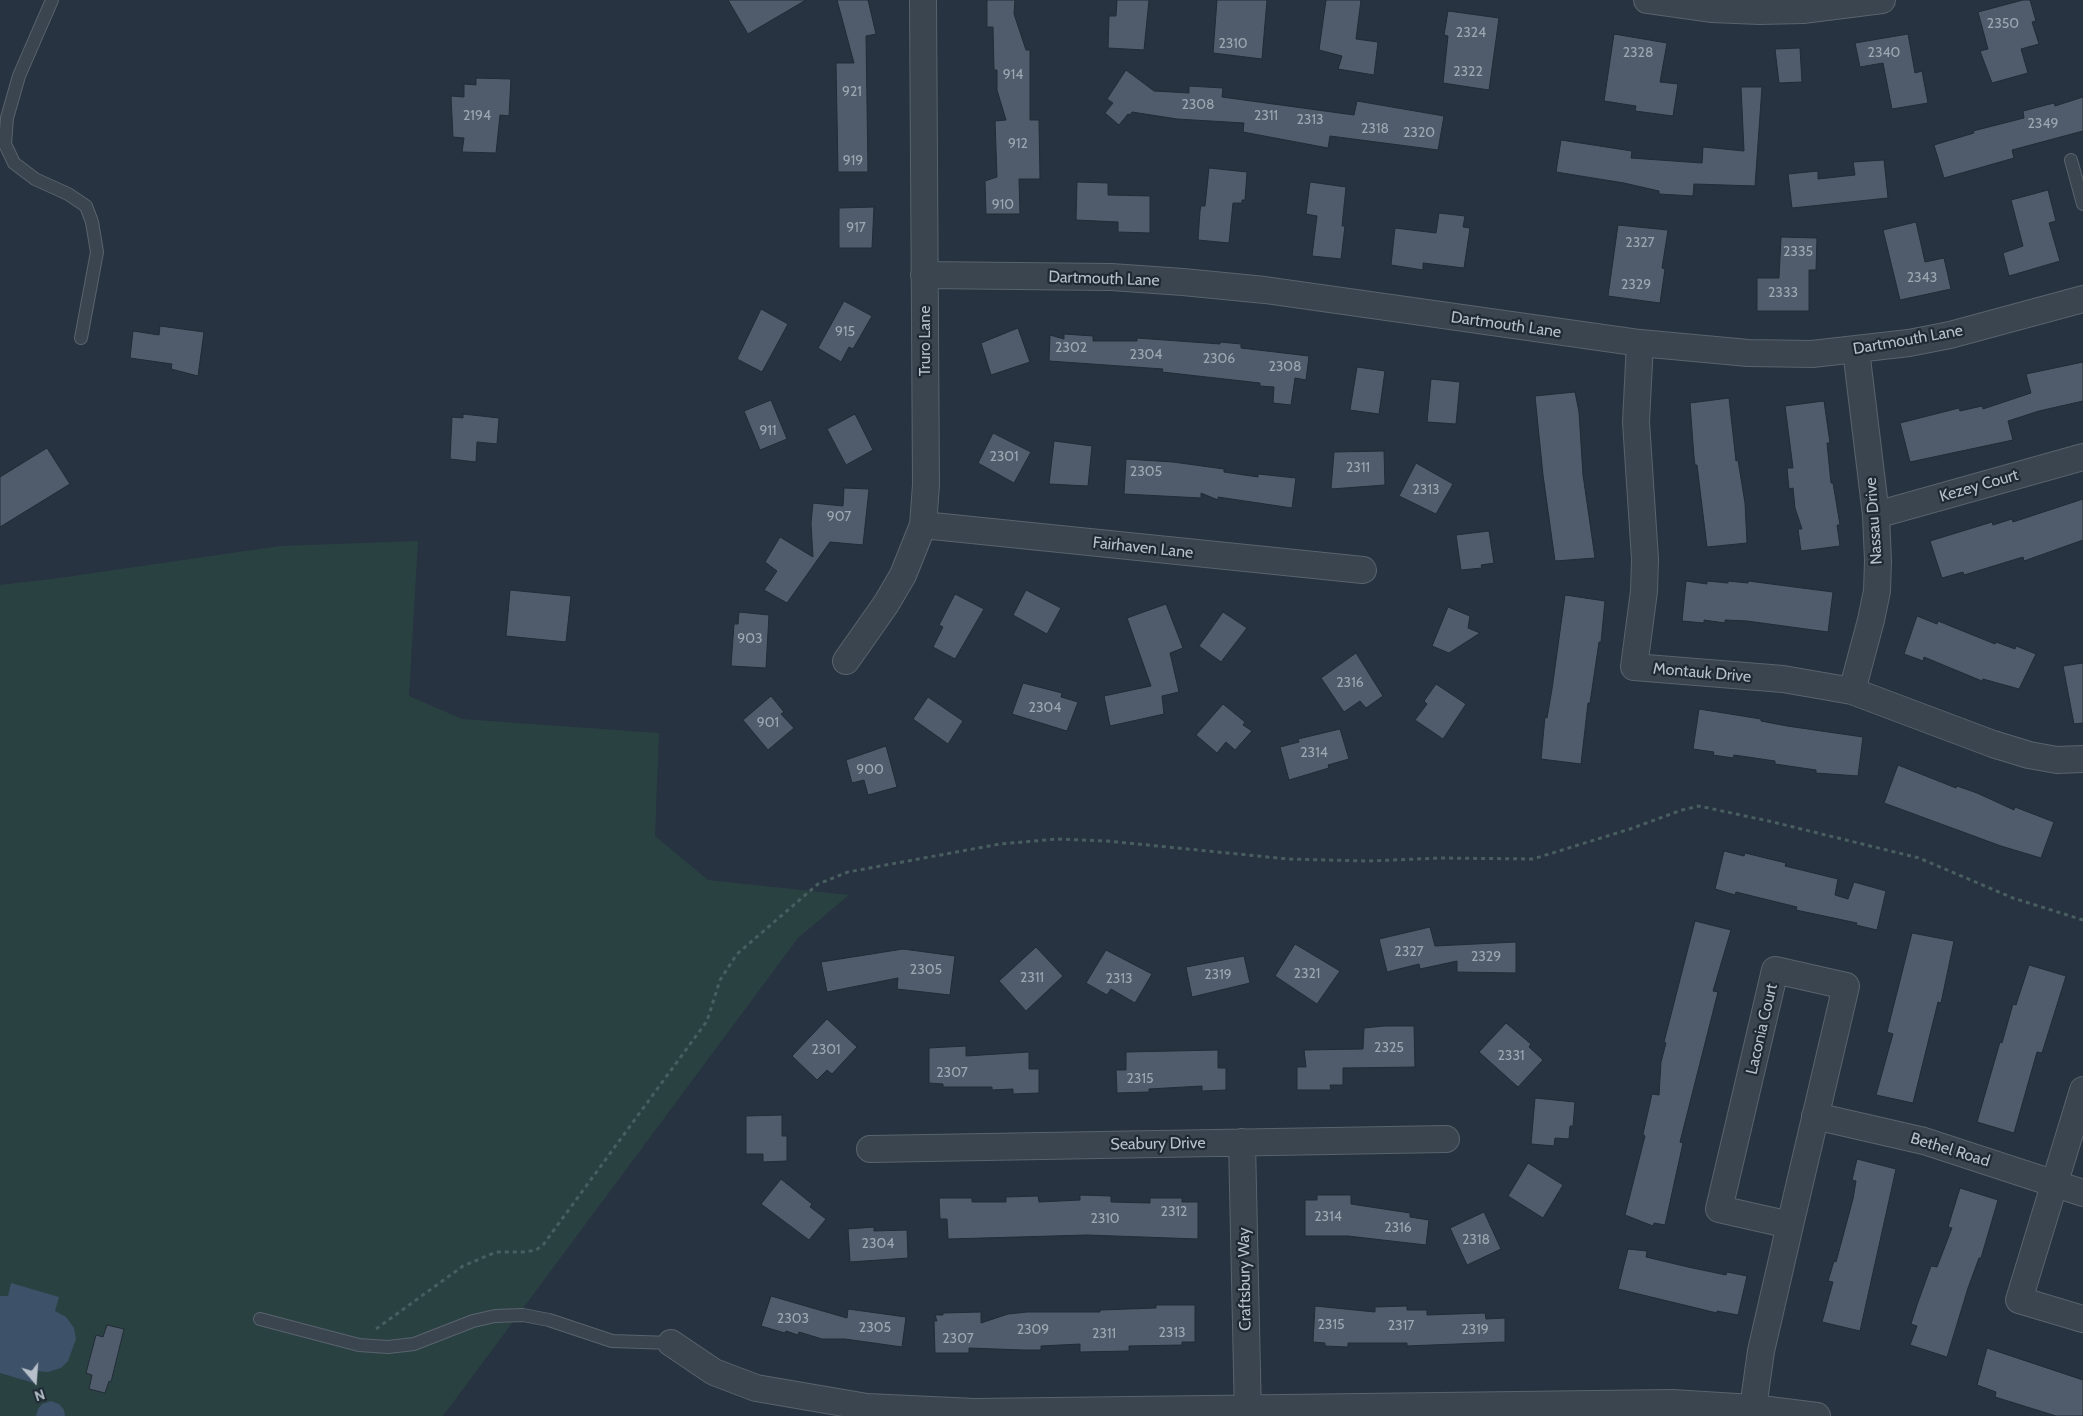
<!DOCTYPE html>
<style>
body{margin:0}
#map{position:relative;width:2083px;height:1416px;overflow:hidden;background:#273340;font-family:Cabin,sans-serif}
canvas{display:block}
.north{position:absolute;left:10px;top:1356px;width:50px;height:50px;-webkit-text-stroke:4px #1f2a35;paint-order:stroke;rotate:162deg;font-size:14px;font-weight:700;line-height:20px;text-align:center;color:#b7c0ca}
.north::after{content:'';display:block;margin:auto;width:18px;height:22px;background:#b7c0ca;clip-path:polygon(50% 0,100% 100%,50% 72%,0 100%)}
</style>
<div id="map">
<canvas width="2083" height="1416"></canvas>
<div class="north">N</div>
</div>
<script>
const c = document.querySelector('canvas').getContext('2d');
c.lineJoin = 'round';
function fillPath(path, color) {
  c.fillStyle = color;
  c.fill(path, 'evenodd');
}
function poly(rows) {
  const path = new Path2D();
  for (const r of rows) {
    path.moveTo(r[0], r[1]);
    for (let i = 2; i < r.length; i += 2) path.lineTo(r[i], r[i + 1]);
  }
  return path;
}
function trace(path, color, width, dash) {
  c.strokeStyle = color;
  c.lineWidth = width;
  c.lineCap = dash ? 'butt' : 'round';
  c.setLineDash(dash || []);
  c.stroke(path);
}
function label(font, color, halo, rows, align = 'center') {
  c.font = font + ' Cabin,sans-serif';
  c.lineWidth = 4.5;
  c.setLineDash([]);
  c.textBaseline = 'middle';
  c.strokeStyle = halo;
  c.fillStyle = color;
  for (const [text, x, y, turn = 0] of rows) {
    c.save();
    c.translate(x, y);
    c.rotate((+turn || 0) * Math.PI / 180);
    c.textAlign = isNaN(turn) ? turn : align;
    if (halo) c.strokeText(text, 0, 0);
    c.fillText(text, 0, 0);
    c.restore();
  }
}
fillPath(poly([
 [418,541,409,696,462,719,659,733,655,836,708,880,849,895,798,938,443,1416,0,1416,0,585,59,578,280,546]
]), '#2a4142');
fillPath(poly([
 [11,1283,59,1297,55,1311,66,1317,74,1328,76,1339,68,1361,61,1368,48,1372,37,1371,34,1383,0,1373,0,1296,8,1296],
 [51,1401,59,1404,64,1410,65,1416,36,1416,38,1409,42,1404]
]), '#3d5168');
const building = poly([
 [728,0,806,0,748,34,728,0],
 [837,0,868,0,876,34,866,36,868,172,838,172,836,63,854,63,837,0],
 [987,0,1015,0,1014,14,1026,50,1030,50,1030,120,1039,120,1040,179,1019,179,1020,214,986,214,985,181,997,177,995,121,1006,120,997,90,997,70,994,70,993,27,987,27,987,0],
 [1117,0,1149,0,1144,50,1108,48,1109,16,1116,16,1117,0],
 [1217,0,1267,0,1262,59,1213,53,1217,0],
 [1326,0,1361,0,1356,39,1378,42,1374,75,1338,69,1342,56,1319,50,1326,0],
 [2023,0,2030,0,2036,21,2032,22,2039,44,2021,49,2028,73,1992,83,1980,51,1988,49,1978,12,2023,0],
 [1448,11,1499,18,1489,90,1443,83,1448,36,1444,35,1448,11],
 [1614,34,1667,43,1660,82,1678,84,1673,116,1635,111,1636,106,1604,101,1614,34],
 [1908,34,1915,73,1922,71,1928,103,1892,109,1883,63,1860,67,1855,43,1908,34],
 [1800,48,1802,82,1779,83,1775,49,1800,48],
 [1126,70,1154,91,1189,93,1189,86,1223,88,1222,97,1354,115,1357,101,1444,116,1438,150,1330,136,1328,148,1243,132,1244,123,1177,119,1132,112,1130,115,1128,114,1119,125,1105,113,1113,103,1107,99,1126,70],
 [476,78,511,79,509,116,500,115,496,153,462,152,464,138,453,137,451,96,464,97,464,84,476,85,476,78],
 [1741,87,1762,87,1755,186,1694,184,1693,196,1659,194,1659,191,1624,183,1556,172,1561,140,1632,151,1631,158,1702,163,1703,147,1744,151,1741,87],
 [2083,97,2083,131,2012,150,2014,158,1944,178,1934,145,1974,133,1973,131,2024,118,2023,111,2054,103,2055,106,2083,97],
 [1884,160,1888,198,1792,208,1788,174,1818,171,1818,179,1855,175,1853,162,1884,160],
 [1209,168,1247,172,1245,200,1242,200,1242,203,1233,203,1229,243,1198,240,1200,211,1201,206,1205,206,1209,168],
 [1077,182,1108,183,1108,195,1150,196,1150,233,1118,232,1118,222,1076,220,1077,182],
 [1310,182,1346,187,1342,226,1345,226,1341,259,1312,256,1317,216,1306,214,1310,182],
 [2048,190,2056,221,2049,223,2060,261,2009,276,2003,253,2023,246,2011,200,2048,190],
 [874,207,872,248,839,248,839,208,874,207],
 [1439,213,1465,216,1463,227,1470,228,1464,268,1423,263,1423,270,1391,265,1395,228,1436,233,1439,213],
 [1916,222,1925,262,1944,258,1951,289,1900,300,1883,230,1916,222],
 [1618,225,1668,230,1662,268,1665,269,1660,303,1608,296,1618,225],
 [1781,237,1817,238,1816,270,1809,270,1809,311,1757,311,1757,278,1779,278,1781,237],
 [844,301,872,316,853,349,849,347,841,362,818,348,844,301],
 [761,309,788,324,762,372,737,359,761,309],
 [160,326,204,332,198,376,171,369,172,364,130,358,133,331,159,335,160,326],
 [1018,328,1030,362,991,375,981,343,1018,328],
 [1064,334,1093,336,1093,341,1137,341,1137,338,1220,344,1220,342,1241,344,1241,348,1309,356,1306,380,1295,378,1291,405,1273,403,1274,387,1260,386,1260,383,1162,372,1163,369,1049,361,1050,335,1064,339,1064,334],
 [2083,362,2083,401,2039,411,2008,421,2013,440,1910,462,1900,423,1959,408,1960,411,1982,406,1983,409,2031,393,2026,374,2083,362],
 [1357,367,1385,371,1379,414,1350,410,1357,367],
 [1431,379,1460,382,1456,424,1427,422,1431,379],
 [1575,392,1579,412,1583,475,1595,558,1555,561,1543,475,1535,396,1575,392],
 [1729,398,1736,461,1738,460,1745,503,1747,543,1707,547,1697,465,1695,465,1694,457,1690,403,1729,398],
 [771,400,787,439,760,450,744,411,771,400],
 [1824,401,1830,443,1827,443,1831,483,1833,483,1840,525,1837,525,1840,546,1801,551,1798,529,1802,529,1795,508,1793,488,1789,489,1787,468,1793,468,1785,406,1824,401],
 [463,414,499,418,497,444,477,442,476,462,450,459,452,417,463,418,463,414],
 [855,414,873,450,846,465,827,429,855,414],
 [993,433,1031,452,1014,483,978,463,993,433],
 [1054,441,1092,446,1088,486,1049,484,1054,441],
 [47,448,70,484,0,527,0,477,47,448],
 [1384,451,1385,485,1331,489,1334,452,1384,451],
 [1126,459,1173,462,1224,469,1224,472,1258,477,1258,474,1296,478,1292,508,1218,497,1218,500,1201,493,1201,498,1124,494,1126,459],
 [1416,463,1453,484,1436,514,1399,496,1416,463],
 [844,488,869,489,863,545,830,542,787,603,764,590,777,571,765,562,780,537,813,557,811,523,813,503,843,506,844,488],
 [2083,499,2083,540,2024,561,2023,557,1964,575,1963,572,1942,578,1930,541,1992,522,1993,525,2012,519,2013,522,2083,499],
 [1489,531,1494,563,1481,565,1482,568,1461,570,1456,535,1489,531],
 [1686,581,1707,584,1707,581,1728,583,1728,581,1748,583,1748,581,1833,592,1828,632,1747,621,1725,620,1725,623,1704,620,1704,623,1682,621,1686,581],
 [510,590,571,596,566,642,506,636,510,590],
 [1026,590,1061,608,1047,634,1013,615,1026,590],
 [955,594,984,609,955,659,933,647,943,627,939,625,955,594],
 [1565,595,1605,601,1601,642,1599,642,1590,703,1588,703,1581,764,1541,759,1545,717,1547,718,1552,689,1565,595],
 [1166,604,1183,648,1170,653,1179,692,1162,696,1164,714,1110,726,1104,696,1151,686,1127,618,1166,604],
 [1448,607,1470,616,1468,628,1480,633,1449,653,1432,646,1448,607],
 [739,612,769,615,766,668,731,666,734,624,738,624,739,612],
 [1223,612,1247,628,1221,662,1199,646,1223,612],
 [1917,616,1937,624,1938,621,1995,644,1996,642,2015,649,2016,646,2036,654,2019,689,1983,679,1982,681,1924,657,1923,661,1904,654,1917,616],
 [1356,653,1383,696,1366,708,1360,701,1344,712,1321,678,1356,653],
 [2083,663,2083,723,2074,724,2063,666,2083,663],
 [1023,683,1062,693,1061,697,1078,702,1067,731,1012,714,1023,683],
 [1436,684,1466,704,1443,739,1415,720,1427,704,1424,701,1436,684],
 [771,696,784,712,781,714,794,728,768,750,743,720,771,696],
 [928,697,963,721,948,744,913,719,928,697],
 [1223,704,1245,722,1243,725,1252,731,1235,750,1226,742,1217,753,1196,735,1223,704],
 [1699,709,1761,719,1761,721,1787,726,1863,737,1858,776,1816,773,1816,770,1775,764,1775,761,1734,755,1733,758,1713,755,1714,752,1693,749,1699,709],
 [1340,729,1349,759,1328,765,1329,768,1289,780,1280,747,1299,742,1298,739,1340,729],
 [886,746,897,787,868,795,864,780,852,783,846,760,886,746],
 [1898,765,1956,788,1957,786,1977,793,2014,810,2015,807,2054,822,2041,858,2001,846,1884,803,1898,765],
 [1724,851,1744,856,1745,853,1786,863,1785,866,1838,879,1835,895,1848,899,1854,882,1886,891,1877,930,1856,925,1857,923,1796,910,1797,907,1736,892,1735,895,1715,889,1724,851],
 [1695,921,1731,930,1713,991,1718,992,1680,1142,1683,1143,1665,1225,1654,1223,1653,1226,1625,1215,1645,1136,1643,1134,1652,1094,1659,1095,1661,1062,1666,1043,1664,1042,1695,921],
 [1430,927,1435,946,1516,942,1516,973,1457,972,1457,961,1420,969,1419,964,1387,972,1379,939,1430,927],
 [1912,933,1954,941,1941,1003,1938,1002,1913,1103,1876,1095,1893,1034,1887,1032,1912,933],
 [1295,944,1340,971,1317,1004,1275,976,1295,944],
 [1036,947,1063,976,1026,1011,999,981,1036,947],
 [903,949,955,956,950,995,897,989,898,978,827,992,821,962,903,949],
 [1106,950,1152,974,1135,1003,1111,989,1107,995,1086,983,1106,950],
 [1244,956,1250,983,1192,997,1186,967,1244,956],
 [2029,965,2066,976,2042,1053,2037,1052,2014,1133,1977,1122,2000,1042,2002,1043,2013,1004,2016,1005,2029,965],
 [827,1019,857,1047,832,1074,827,1070,817,1080,792,1056,827,1019],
 [1506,1023,1531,1044,1529,1047,1543,1060,1518,1087,1479,1052,1506,1023],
 [1384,1026,1414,1026,1415,1067,1343,1068,1343,1085,1330,1085,1331,1090,1297,1090,1297,1067,1306,1067,1304,1050,1363,1049,1364,1028,1384,1026],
 [966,1046,966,1056,1029,1052,1029,1069,1039,1069,1039,1093,1013,1094,1013,1089,992,1090,992,1087,943,1087,943,1084,929,1083,929,1048,966,1046],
 [1218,1050,1218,1068,1226,1068,1226,1090,1202,1091,1202,1086,1149,1089,1149,1092,1117,1093,1116,1070,1126,1070,1126,1052,1218,1050],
 [1535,1098,1575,1102,1573,1126,1570,1126,1569,1139,1555,1138,1554,1146,1531,1144,1535,1098],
 [782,1115,782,1136,787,1136,787,1161,763,1162,763,1154,746,1154,746,1116,782,1115],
 [1857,1159,1896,1169,1860,1331,1822,1322,1833,1282,1828,1281,1834,1261,1836,1262,1853,1199,1856,1181,1852,1180,1857,1159],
 [1528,1163,1563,1185,1543,1218,1508,1196,1528,1163],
 [781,1179,812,1204,810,1207,826,1219,809,1240,761,1204,781,1179],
 [1960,1188,1998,1200,1981,1258,1979,1258,1968,1288,1947,1357,1910,1345,1917,1326,1911,1324,1917,1305,1931,1266,1937,1267,1952,1228,1948,1227,1960,1188],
 [1080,1195,1111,1196,1111,1202,1150,1203,1150,1198,1182,1198,1182,1202,1198,1202,1198,1239,1087,1235,948,1239,947,1219,940,1219,939,1198,972,1198,972,1202,1006,1202,1006,1197,1038,1196,1039,1202,1080,1200,1080,1195],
 [1317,1195,1351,1195,1351,1204,1410,1213,1410,1217,1429,1220,1426,1245,1348,1236,1305,1236,1305,1200,1317,1200,1317,1195],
 [1484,1212,1501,1249,1467,1265,1450,1228,1484,1212],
 [874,1227,874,1231,907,1230,908,1258,850,1262,848,1229,874,1227],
 [1628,1249,1647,1251,1646,1257,1688,1267,1726,1275,1727,1272,1747,1276,1738,1315,1717,1311,1717,1313,1618,1289,1628,1249],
 [771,1296,847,1318,848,1309,906,1317,902,1347,845,1339,822,1339,799,1332,798,1335,786,1331,785,1333,761,1326,771,1296],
 [1156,1305,1195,1305,1195,1342,1182,1342,1182,1345,1129,1346,1129,1351,1080,1352,1080,1344,1041,1346,1041,1350,1023,1350,969,1348,969,1353,935,1353,934,1321,937,1321,935,1315,943,1315,943,1313,981,1312,981,1323,1008,1314,1027,1312,1100,1312,1100,1310,1156,1308,1156,1305],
 [1315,1306,1375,1312,1375,1307,1407,1306,1407,1310,1427,1310,1427,1315,1485,1313,1486,1319,1505,1318,1505,1342,1407,1346,1407,1343,1348,1343,1348,1347,1325,1346,1325,1343,1313,1342,1315,1306],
 [107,1325,124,1329,111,1382,109,1381,105,1393,89,1389,92,1375,86,1373,96,1335,103,1337,107,1325],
 [1987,1348,2083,1380,2083,1416,2056,1416,1995,1397,1996,1392,1977,1385,1987,1348]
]);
fillPath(building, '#505c6b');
trace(building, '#222c37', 1);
const service = poly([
 [52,0,19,76,7,118,5,144,14,163,35,179,68,194,86,206,92,222,97,252,81,338],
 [2071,160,2083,204],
 [260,1319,359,1345,388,1347,414,1344,473,1321,495,1316,523,1315,549,1320,612,1341,671,1343]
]);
const minor = poly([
 [1647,0,1711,9,1760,11,1803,10,1882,0],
 [924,275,1111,277,1183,282,1265,290,1640,343,1748,353,1812,354,1909,343,1950,335,2083,299],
 [1640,343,1636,422,1645,559,1644,591,1634,667,1783,679,1852,691,1993,744,2029,755,2057,760,2083,759],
 [1876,515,2083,457],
 [923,525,1363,570],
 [846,661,886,604,903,575,923,525,926,485,923,0],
 [1852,691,1871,620,1877,591,1878,561,1876,515,1856,350],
 [2083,1090,2019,1300,2083,1319],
 [1815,1116,1924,1141,2083,1193],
 [1242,1142,1248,1416],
 [870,1149,1446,1139],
 [671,1343,714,1372,756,1388,867,1407,975,1412,1672,1403,1753,1408,1817,1416],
 [1753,1408,1761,1351,1790,1225,1719,1209,1775,970,1846,986,1790,1225]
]);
trace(service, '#59636d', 14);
trace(minor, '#59636d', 28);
trace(poly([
 [376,1329,463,1266,496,1252,525,1252,536,1250,543,1245,707,1021,720,980,737,954,818,884,848,872,1000,844,1057,839,1107,841,1288,859,1368,861,1441,858,1533,859,1630,829,1682,810,1699,806,1773,822,1919,858,2013,898,2083,920]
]), '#495e60', 3, [4, 4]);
trace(service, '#3b4550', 12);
trace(minor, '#3b4550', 26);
label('14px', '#9da7b2', null, [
 ["2350",2003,24],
 ["2324",1471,33],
 ["2310",1233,44],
 ["2328",1638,53],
 ["2340",1884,53],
 ["2322",1468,72],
 ["914",1013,75],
 ["921",852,92],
 ["2308",1198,105],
 ["2194",477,116],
 ["2311",1266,116],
 ["2313",1310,120],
 ["2349",2043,124],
 ["2318",1375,129],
 ["2320",1419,133],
 ["912",1018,144],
 ["919",853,161],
 ["910",1003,205],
 ["917",856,228],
 ["2327",1640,243],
 ["2335",1798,252],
 ["2343",1922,278],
 ["2329",1636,285],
 ["2333",1783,293],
 ["915",845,332],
 ["2302",1071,348],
 ["2304",1146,355],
 ["2306",1219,359],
 ["2308",1285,367],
 ["911",768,431],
 ["2301",1004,457],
 ["2311",1358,468],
 ["2305",1146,472],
 ["2313",1426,490],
 ["907",839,517],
 ["903",750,639],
 ["2316",1350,683],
 ["2304",1045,708],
 ["901",768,723],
 ["2314",1314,753],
 ["900",870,770],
 ["2327",1409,952],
 ["2329",1486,957],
 ["2305",926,970],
 ["2321",1307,974],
 ["2319",1218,975],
 ["2311",1032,978],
 ["2313",1119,979],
 ["2325",1389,1048],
 ["2301",826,1050],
 ["2331",1511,1056],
 ["2307",952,1073],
 ["2315",1140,1079],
 ["2312",1174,1212],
 ["2314",1328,1217],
 ["2310",1105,1219],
 ["2316",1398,1228],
 ["2318",1476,1240],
 ["2304",878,1244],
 ["2303",793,1319],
 ["2315",1331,1325],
 ["2317",1401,1326],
 ["2305",875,1328],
 ["2309",1033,1330],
 ["2319",1475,1330],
 ["2313",1172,1333],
 ["2311",1104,1334],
 ["2307",958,1339]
]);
label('16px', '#b7c0ca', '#1f2a35', [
 ["Dartmouth Lane",1104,279,2],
 ["Dartmouth Lane",1506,325,8],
 ["Dartmouth Lane",1908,340,-10],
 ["Truro Lane",925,341,-90],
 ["Kezey Court",1979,486,-16],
 ["Nassau Drive",1874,521,-94],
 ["Fairhaven Lane",1143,548,6],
 ["Montauk Drive",1702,673,5],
 ["Laconia Court",1762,1029,-77],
 ["Seabury Drive",1158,1144,-1],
 ["Bethel Road",1950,1150,17],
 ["Craftsbury Way",1245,1279,-91]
]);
</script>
